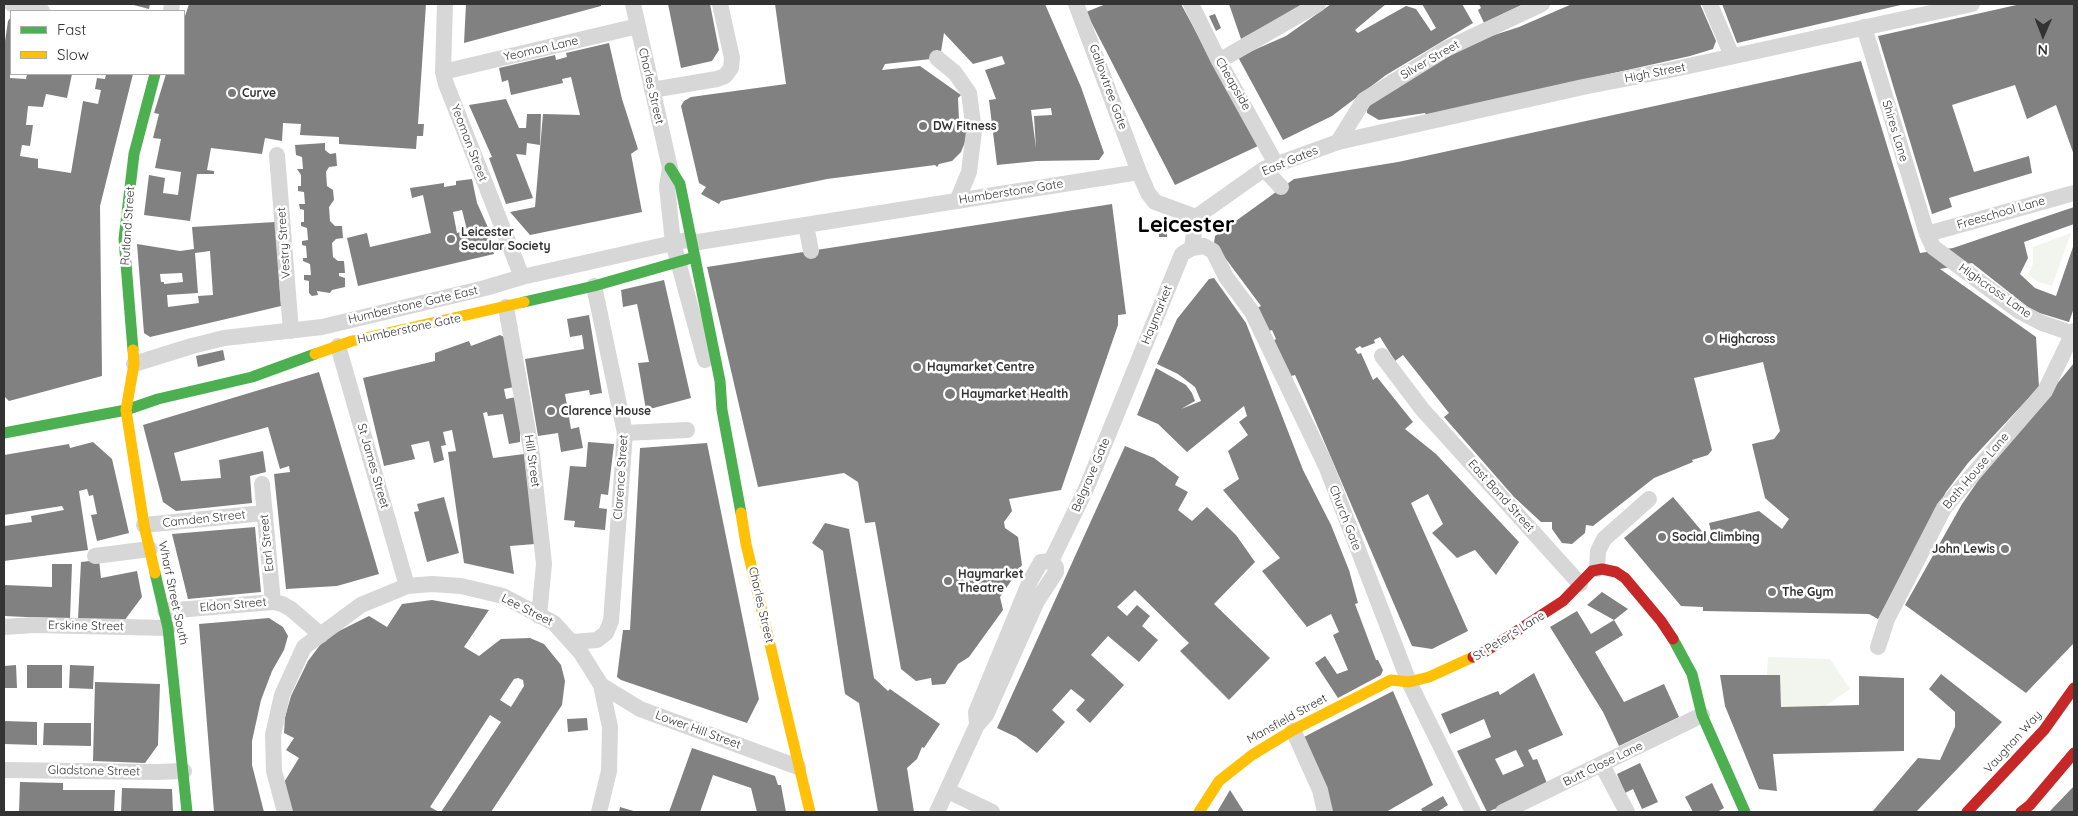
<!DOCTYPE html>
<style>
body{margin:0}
#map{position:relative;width:2078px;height:816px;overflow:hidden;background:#fff;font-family:Quicksand,sans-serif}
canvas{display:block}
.frame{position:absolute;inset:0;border:5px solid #333;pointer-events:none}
.legend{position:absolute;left:10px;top:10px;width:175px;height:65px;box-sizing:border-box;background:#fff;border:1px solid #adadad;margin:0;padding:6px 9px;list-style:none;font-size:15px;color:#333}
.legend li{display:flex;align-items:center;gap:10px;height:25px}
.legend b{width:25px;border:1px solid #adadad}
.north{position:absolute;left:2018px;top:10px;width:50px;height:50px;-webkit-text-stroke:4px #fff;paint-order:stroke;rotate:181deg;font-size:14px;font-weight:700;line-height:20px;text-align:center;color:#333}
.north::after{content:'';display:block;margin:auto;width:18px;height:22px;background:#333;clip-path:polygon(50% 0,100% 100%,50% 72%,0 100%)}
</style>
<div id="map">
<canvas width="2078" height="816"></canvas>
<div class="frame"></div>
<ul class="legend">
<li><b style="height:6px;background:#4caf50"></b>Fast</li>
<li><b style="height:6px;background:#ffc107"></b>Slow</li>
</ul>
<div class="north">N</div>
</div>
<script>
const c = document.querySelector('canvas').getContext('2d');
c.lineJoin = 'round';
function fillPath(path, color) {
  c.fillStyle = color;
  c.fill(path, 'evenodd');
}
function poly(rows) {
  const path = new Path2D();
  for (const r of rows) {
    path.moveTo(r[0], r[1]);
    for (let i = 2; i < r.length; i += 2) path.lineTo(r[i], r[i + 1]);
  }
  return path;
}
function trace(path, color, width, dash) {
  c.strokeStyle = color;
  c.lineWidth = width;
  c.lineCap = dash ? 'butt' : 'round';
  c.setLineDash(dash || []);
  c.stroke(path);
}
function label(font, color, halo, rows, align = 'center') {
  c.font = font + ' Quicksand,sans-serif';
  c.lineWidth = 5;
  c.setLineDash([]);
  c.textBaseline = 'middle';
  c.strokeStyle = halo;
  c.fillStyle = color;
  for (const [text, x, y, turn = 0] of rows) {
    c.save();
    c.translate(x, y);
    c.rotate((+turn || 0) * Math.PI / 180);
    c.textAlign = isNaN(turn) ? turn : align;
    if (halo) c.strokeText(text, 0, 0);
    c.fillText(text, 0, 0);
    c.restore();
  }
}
fillPath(poly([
 [2071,233,2052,286,2038,282,2028,274,2033,264,2033,247],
 [1768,657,1830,659,1850,689,1825,706,1781,707,1780,676,1767,675]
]), '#f1f5ed');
fillPath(poly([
 [130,4,150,4,149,9],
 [189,4,426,4,418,124,424,124,423,136,417,136,416,149,339,144,339,137,300,135,301,124,283,123,282,141,265,138,262,154,211,148,207,170,214,171,214,174,197,174,190,221,144,215,149,175,165,178,163,193,178,195,181,172,155,168,161,139,153,138,159,114,154,113,166,74,184,74,184,19],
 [466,4,601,4,601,6,464,43],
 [668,4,710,4,719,50,712,61,681,68],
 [775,4,1045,4,1081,87,1104,153,1099,160,1037,161,997,165,989,100,996,99,985,70,1005,64,1002,56,973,64,944,33,940,58,885,64,882,70,920,66,961,95,958,98,959,120,962,120,969,132,961,152,952,161,939,164,937,167,935,165,827,179,721,201,719,204,701,194,706,187,699,183,681,106,684,101,691,97,786,84],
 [1051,108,1052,115,1034,116,1036,148,1031,110],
 [1106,4,1181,4,1258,146,1175,185,1086,12],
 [1229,4,1305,4,1241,39],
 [1331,4,1386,4,1355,30,1358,33,1406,6,1416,9,1431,31,1436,28,1422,4,1462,4,1473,23,1386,75,1332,116,1283,140,1238,57,1286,36],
 [1479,4,1524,4,1484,23,1478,10,1481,8],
 [1572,4,1700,4,1716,41,1713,49,1690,56,1426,115,1425,113,1379,120,1367,113,1367,106,1411,75,1485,38,1519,27],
 [1722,4,1905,4,1737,43],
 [2021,4,2074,4,2074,155,2056,105,2027,119,2015,85,1952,105,1974,172,2029,156,2032,173,1949,198,1952,207,1932,214,1878,36],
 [1215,14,1221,28,1216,31,1209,16],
 [11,17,10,78,26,79,27,74,72,74,67,98,46,94,43,107,28,106,26,125,33,125,30,146,22,145,20,156,38,159,38,168,71,173,83,101,98,104,101,90,95,89,97,78,105,79,106,74,133,74,100,206,102,376,9,401,4,396,4,48,8,21],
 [609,43,622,99,638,149,631,154,642,212,530,235,510,212,535,207,543,114,580,115,571,77,562,79,563,83,511,95,508,80,502,82,499,68,555,55,556,60,567,57,566,53],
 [1861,61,1920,253,1953,248,2074,207,2074,224,2024,242,2028,258,2020,274,2035,288,2056,296,2074,244,2074,308,2069,322,2033,311,1972,263,1940,269,2036,337,2039,387,1968,463,1946,492,1878,619,1869,614,1703,611,1703,607,1681,606,1624,538,1673,497,1706,536,1712,535,1709,523,1759,511,1782,529,1789,519,1765,498,1752,444,1774,439,1780,431,1763,362,1694,378,1712,450,1708,455,1692,460,1693,462,1654,478,1593,526,1586,525,1585,533,1572,544,1562,543,1552,529,1552,522,1541,522,1514,497,1444,417,1449,413,1403,355,1395,361,1380,337,1374,340,1375,343,1362,348,1360,346,1355,349,1358,354,1361,353,1373,380,1377,377,1413,422,1405,429,1436,454,1519,542,1496,575,1475,550,1457,558,1432,533,1443,524,1428,494,1411,503,1468,631,1432,649,1412,646,1305,397,1295,375,1291,376,1273,341,1276,339,1272,330,1269,331,1257,308,1261,306,1214,243,1215,236,1294,179,1398,162],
 [506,99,519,128,526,128,527,114,541,114,540,145,527,143,526,155,516,154,533,198,506,204,489,158,492,157,469,105],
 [325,143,325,150,330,154,336,153,337,166,329,167,326,172,327,186,333,190,334,200,329,207,330,221,335,226,342,226,343,238,336,239,332,243,333,257,338,261,344,261,345,273,339,273,339,276,345,278,345,287,332,290,330,293,317,291,318,295,312,296,309,293,309,281,304,280,304,275,311,275,310,264,303,261,303,258,307,258,306,246,302,245,302,241,308,240,307,228,301,226,301,222,304,222,304,210,300,209,299,204,305,204,304,192,298,191,298,186,301,186,301,175,297,169,303,169,302,157,296,155,295,145],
 [472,179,477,203,490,232,494,254,358,286,347,238,367,233,370,247,431,233,423,195,412,198,410,188,444,183,444,187,456,185,456,181],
 [462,210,467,230,457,233,453,212],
 [1112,204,1126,314,1118,315,1118,325,1061,490,1009,499,1012,511,1004,522,1005,528,1018,537,1022,565,1000,597,1003,610,969,657,958,664,945,684,932,685,931,678,916,681,901,669,875,522,865,523,858,482,844,473,758,487,707,267],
 [275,222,281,306,150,337,144,333,137,244,180,251,194,249,192,227],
 [210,251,213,295,198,296,199,303,168,307,167,295,198,293,195,253],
 [182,273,183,282,164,284,164,282,161,282,160,274],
 [1159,229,1167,229,1167,237,1159,237],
 [1214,278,1246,323,1303,470,1331,525,1349,570,1358,603,1355,604,1376,660,1378,660,1383,670,1381,675,1338,698,1315,663,1325,656,1337,674,1348,670,1333,635,1339,632,1331,614,1307,627,1262,571,1280,558,1223,490,1239,479,1228,451,1248,435,1239,422,1247,416,1244,406,1187,452,1158,424,1137,415,1156,368,1186,385,1192,393,1195,401,1181,409,1201,401,1195,387,1178,374,1157,364,1177,319,1209,279],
 [664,280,691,398,646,410,638,363,649,362,637,304,623,307,621,290],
 [589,315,602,393,590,395,589,390,565,394,571,429,579,427,583,448,561,452,558,433,538,436,525,359,584,349,582,335,570,337,567,319],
 [500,335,504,337,514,387,504,389,506,399,516,397,520,421,520,442,509,444,503,414,488,416,487,412,483,413,493,458,524,454,535,544,510,546,514,574,464,563,448,452,456,451,452,430,443,432,446,445,441,446,444,460,434,463,429,441,411,445,415,459,384,466,363,378,435,361,435,353,469,341,471,346],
 [223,350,225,360,198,367,196,356],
 [2074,363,2074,643,2026,693,1905,605,1962,504,1980,478],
 [319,372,379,574,337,586,286,589,274,474,290,472,289,466,280,469,268,427,174,453,181,481,221,478,219,460,263,451,266,472,250,476,252,503,176,511,163,502,143,425],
 [93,442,112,459,129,533,97,541,91,515,97,514,93,495,89,496,87,489,79,491,88,550,4,561,4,526,32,522,31,516,64,510,62,506,4,515,4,455,69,444,70,448],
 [588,442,614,444,608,495,601,494,599,508,607,509,605,530,574,527,575,521,564,520,570,466,586,467],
 [707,443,759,699,747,723,621,680,617,677,623,630,630,630,640,448],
 [1125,446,1154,458,1179,477,1175,485,1188,492,1178,510,1192,521,1207,507,1236,535,1255,562,1214,604,1270,658,1229,700,1180,651,1189,643,1135,590,1117,607,1127,616,1137,605,1150,616,1142,626,1158,640,1139,662,1108,636,1091,655,1124,685,1090,723,1076,710,1085,700,1071,689,1052,710,1065,722,1037,753,1016,737,997,728],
 [444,497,459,553,427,562,414,512,419,511,417,504],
 [825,523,849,529,874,678,888,691,890,689,940,724,924,748,922,747,917,759,907,768,914,812,878,812,859,703,845,694,823,551,812,543],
 [255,527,261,592,188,599,172,534],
 [99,560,101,578,137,571,142,597,124,621,78,619,81,562],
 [52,564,72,564,70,619,4,616,4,585,52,587],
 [1602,592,1628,609,1614,620,1623,635,1595,652,1624,702,1664,684,1679,717,1619,746,1603,712,1550,627,1577,611,1591,634,1614,620,1587,605],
 [432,600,489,610,464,647,479,656,501,639,530,638,544,644,561,665,565,681,562,705,491,812,441,812,501,722,490,715,430,807,439,812,292,812,283,784,299,758,286,750,294,738,284,733,285,717,291,696,308,661,320,645,335,633,369,616,387,627,402,604],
 [518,678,523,680,524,686,511,707,500,700,514,679],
 [269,618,283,627,288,636,284,650,272,671,261,700,252,741,252,765,264,812,214,812,199,624],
 [16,665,17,688,4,688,4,666],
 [27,665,62,665,62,688,27,688],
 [70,665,94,666,93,689,69,688],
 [1534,673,1563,735,1528,750,1533,760,1537,759,1549,788,1487,812,1457,751,1491,737,1484,719,1450,734,1441,714,1498,691,1500,695],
 [1516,750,1524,766,1503,775,1495,759],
 [1941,674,2002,722,1916,812,1872,812,1918,758,1940,760,1955,727,1955,712,1929,689],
 [1720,675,1780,675,1781,707,1859,705,1859,676,1904,678,1904,751,1773,754,1777,791,1759,789,1725,706],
 [95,682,160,684,158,745,145,763,93,761],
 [1393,691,1433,785,1386,812,1328,812,1300,739],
 [587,718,588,730,568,732,567,719],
 [4,721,37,722,37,745,4,744],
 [44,723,91,723,91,746,43,745],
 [692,748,775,776,778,785,781,785,786,812,757,812,751,788,713,775,700,812,669,812],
 [1640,763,1658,802,1642,809,1633,789,1625,793,1617,774],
 [20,782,63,783,63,790,115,790,114,812,19,812],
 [1712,783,1724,808,1717,812,1693,812,1685,797],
 [2074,786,2074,812,2049,812],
 [122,788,172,789,173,812,121,812],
 [1230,790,1244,812,1217,812],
 [1443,796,1448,805,1437,812,1423,812,1421,809],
 [620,807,637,812,619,812]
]), '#818181');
trace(poly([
 [12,4,42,11],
 [445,4,443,72,446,84,522,277],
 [633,4,670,168,667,187,673,243,705,360],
 [1076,4,1139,172],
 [1191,4,1219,61,1276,164],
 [1710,4,1732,56],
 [171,11,172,4],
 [1864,27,1927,234,1933,247,2019,311,2042,323,2074,334],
 [937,58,955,73,969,93,974,131,969,172,957,201],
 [1219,61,1318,4],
 [443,72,638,26],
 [652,90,717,79,725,76,731,68,732,58,720,4],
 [1338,142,1364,100,1446,49,1542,4],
 [277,155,291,331],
 [1264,169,1281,187],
 [806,225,811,251],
 [1927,234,2074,193],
 [692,243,1139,172,1148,193,1155,202,1196,217],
 [1192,248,1196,217,1264,169,1338,142,1583,87,1675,69,1972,4],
 [506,307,532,455,544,564,539,616],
 [338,346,407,586],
 [1382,356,1422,409,1580,584],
 [134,364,192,346,224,338,322,327,485,288,522,277,691,239],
 [625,433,687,430],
 [262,484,273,602],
 [144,525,264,513],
 [95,556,150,549],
 [1051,561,1086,489,1182,254,1192,248,1204,246,1213,251,1226,277,1252,312,1326,466,1409,682,1473,812],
 [1597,569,1598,551,1604,539,1649,499],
 [165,611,273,602,282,604,291,609,321,635],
 [4,627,34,625,168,628],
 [573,642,597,640,606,633,611,621,625,433,594,286],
 [1878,647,1887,619,1944,508,2045,391,2074,331],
 [601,685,640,709,798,767],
 [1293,730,1320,790,1325,812],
 [1602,765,1627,812],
 [4,770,156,772,184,771],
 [948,791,992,812],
 [285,812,274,771,273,735,282,695,304,647,361,605,407,586,432,584,461,586,503,596,554,623,581,653,601,685,610,727,609,771,599,812],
 [937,812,977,725,986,715,1037,601,1056,572,1056,567,1051,561,1041,562,1030,581,976,712,977,725],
 [1503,812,1702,715]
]), '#d7d7d7', 16);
trace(poly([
 [670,168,680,184,720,381,722,410,741,513],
 [524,302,594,286,695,257],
 [133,350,124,239,134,154,155,74],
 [4,433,126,410,158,399,252,377,315,354],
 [155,573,168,628,187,812],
 [1673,639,1692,674,1702,715,1745,812]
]), '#4caf50', 11);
trace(poly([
 [133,350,134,364,126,410,144,525,155,573],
 [315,354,352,341,524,302],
 [741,513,746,544,810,812],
 [1199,812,1219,781,1252,755,1293,730,1391,680,1409,682,1429,677,1473,657]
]), '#ffc107', 11);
trace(poly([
 [1473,657,1486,651,1563,601,1592,571,1602,569,1616,572,1625,578,1661,621,1673,639],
 [1967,812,2044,730,2074,688],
 [2021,812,2030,805,2074,753]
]), '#c62828', 11);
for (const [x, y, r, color] of [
 [232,93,5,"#7a7a7a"],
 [923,126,5,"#7a7a7a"],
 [451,239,5,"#7a7a7a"],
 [1709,339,5,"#7a7a7a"],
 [917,367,5,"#7a7a7a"],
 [950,394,6,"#7a7a7a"],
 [551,411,5,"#7a7a7a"],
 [1662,537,5,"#7a7a7a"],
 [2005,549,5,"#7a7a7a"],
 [948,581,5,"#7a7a7a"],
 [1772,592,5,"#7a7a7a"]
]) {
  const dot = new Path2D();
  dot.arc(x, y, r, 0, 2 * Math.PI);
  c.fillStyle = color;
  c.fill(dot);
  trace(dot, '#fff', 2);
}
label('12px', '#333', '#fff', [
 ["Yeoman Lane",541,49,-13],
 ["Silver Street",1430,60,-30],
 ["High Street",1655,73,-11],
 ["Cheapside",1233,84,60],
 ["Charles Street",651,86,77],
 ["Gallowtree Gate",1108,87,70],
 ["Shires Lane",1895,131,73],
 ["Yeoman Street",469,143,69],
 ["East Gates",1290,161,-22],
 ["Humberstone Gate",1011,192,-9],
 ["Freeschool Lane",2001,213,-16],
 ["Rutland Street",128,226,-86],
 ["Vestry Street",284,243,-94],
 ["Highcross Lane",1995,291,35],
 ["Humberstone Gate East",413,305,-13],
 ["Haymarket",1157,315,-68],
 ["Humberstone Gate",409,329,-12],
 ["Hill Street",532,461,82],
 ["St James Street",373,466,74],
 ["Bath House Lane",1976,471,-50],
 ["Belgrave Gate",1091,475,-67],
 ["Clarence Street",621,477,-86],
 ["East Bond Street",1501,496,48],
 ["Church Gate",1345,518,69],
 ["Camden Street",204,519,-6],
 ["Earl Street",267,543,-96],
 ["Wharf Street South",173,593,78],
 ["Eldon Street",233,605,-5],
 ["Charles Street",761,605,77],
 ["Lee Street",527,610,27],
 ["Erskine Street",86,626,1],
 ["St Peter's Lane",1509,636,-32],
 ["Mansfield Street",1287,719,-29],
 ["Lower Hill Street",698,730,20],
 ["Vaughan Way",2013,742,-48],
 ["Butt Close Lane",1603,764,-26],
 ["Gladstone Street",94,771,1]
]);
label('bold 12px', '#333', '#fff', [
 ["Curve",242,93],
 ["DW Fitness",933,126],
 ["Leicester",461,232],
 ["Secular Society",461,246],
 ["Highcross",1719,339],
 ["Haymarket Centre",927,367],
 ["Haymarket Health",961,394],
 ["Clarence House",561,411],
 ["Social Climbing",1672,537],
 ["John Lewis",1995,549,"right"],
 ["Haymarket",958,574],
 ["Theatre",958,588],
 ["The Gym",1782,592]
], 'left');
label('bold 22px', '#000', '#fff', [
 ["Leicester",1186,225]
]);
</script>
